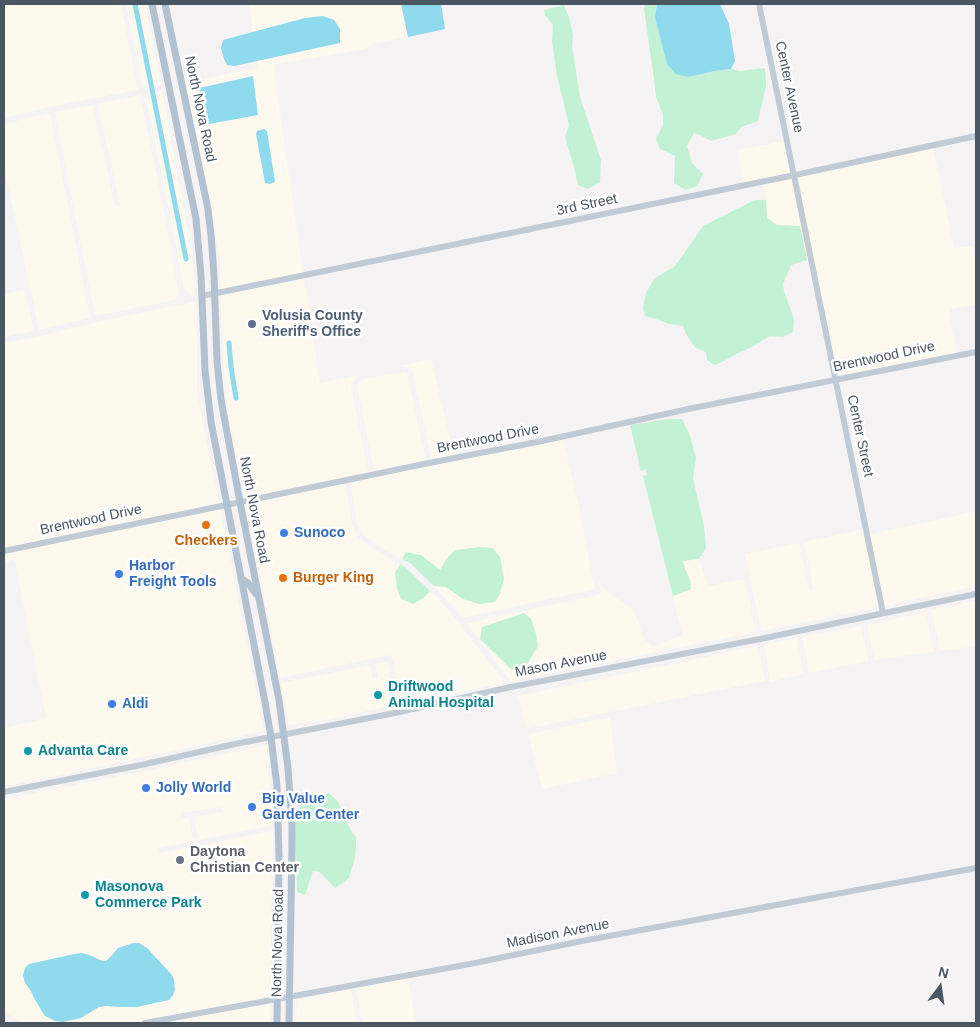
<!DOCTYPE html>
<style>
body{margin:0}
#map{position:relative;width:980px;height:1027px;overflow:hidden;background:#f5f3f3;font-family:Arial,sans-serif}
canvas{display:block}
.frame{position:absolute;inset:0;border:5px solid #4a5661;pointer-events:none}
.north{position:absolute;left:915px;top:962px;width:50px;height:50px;-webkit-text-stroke:4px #fff;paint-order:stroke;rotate:14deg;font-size:14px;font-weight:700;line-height:20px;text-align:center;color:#4a5661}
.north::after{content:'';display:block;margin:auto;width:18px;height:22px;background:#4a5661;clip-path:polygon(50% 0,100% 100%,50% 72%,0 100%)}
</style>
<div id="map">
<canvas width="980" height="1027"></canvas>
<div class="frame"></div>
<div class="north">N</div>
</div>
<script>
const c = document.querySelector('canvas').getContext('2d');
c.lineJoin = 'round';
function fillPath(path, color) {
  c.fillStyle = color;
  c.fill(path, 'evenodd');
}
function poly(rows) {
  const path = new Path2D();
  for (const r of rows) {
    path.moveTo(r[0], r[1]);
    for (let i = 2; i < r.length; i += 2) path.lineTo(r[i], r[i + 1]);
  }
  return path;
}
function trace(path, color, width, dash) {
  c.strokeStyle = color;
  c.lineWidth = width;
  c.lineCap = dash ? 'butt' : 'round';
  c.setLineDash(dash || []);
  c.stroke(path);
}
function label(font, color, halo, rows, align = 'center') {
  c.font = font + ' Arial,sans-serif';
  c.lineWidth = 5;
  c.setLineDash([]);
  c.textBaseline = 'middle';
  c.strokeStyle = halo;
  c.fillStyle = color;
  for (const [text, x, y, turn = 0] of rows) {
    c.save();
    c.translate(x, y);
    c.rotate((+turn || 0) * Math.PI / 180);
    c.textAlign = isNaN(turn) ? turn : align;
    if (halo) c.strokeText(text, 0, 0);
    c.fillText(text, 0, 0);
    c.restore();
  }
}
fillPath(poly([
 [4,4,121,4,138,90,53,106,4,118],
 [126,4,145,4,161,85,143,88],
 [249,4,401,4,408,37,371,44,367,48,358,50,273,65,303,273,220,289,220,262,213,220,186,82,257,68,257,61,340,43,323,16,305,18,253,32],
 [162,90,184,211,192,247,195,295,192,296,186,291,183,287,173,229,145,94],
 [140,95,168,230,178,289,178,294,175,300,95,316,55,112,93,105,115,207,120,205,98,104],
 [50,113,90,318,39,330,4,166,4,124],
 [785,141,792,173,743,183,737,150],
 [933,148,954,248,973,246,976,262,976,304,949,309,956,353,837,377,798,177],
 [793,179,819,311,807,260,800,226,777,225,767,218,766,200,762,185],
 [304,279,320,383,360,375,355,378,351,386,368,472,244,498,227,409,224,371,220,295],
 [25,290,34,331,4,337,4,294],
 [196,301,197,341,197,395,219,504,4,548,4,343,36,337,93,323,177,305,178,306],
 [431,359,454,455,431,459,412,370,411,369,404,366,390,368],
 [404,372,407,373,426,460,374,471,357,386,359,382,363,379],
 [563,439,580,511,595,589,463,618,434,586,446,587,463,599,479,604,495,602,447,558,440,570,406,552,402,559,374,543,362,534,357,523,350,482,427,466,540,445],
 [345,483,352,524,358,537,371,548,400,564,395,573,425,597,430,591,438,598,459,623,505,683,396,705,394,692,396,680,395,667,391,656,390,655,280,678,246,504],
 [220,509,264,731,4,787,4,728,44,719,46,717,15,561,13,560,4,562,4,554],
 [976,511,976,586,885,606,870,534,923,523],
 [864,529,879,607,761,631,745,554,799,543,809,591,813,589,804,542],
 [690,559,699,559,708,586,745,579,756,632,576,668,511,682,467,623,601,594,598,577,601,587,633,610,638,620,643,638,654,647,682,635,673,596,691,589,690,580,685,569,683,561],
 [524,613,531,619,536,634,525,668,512,670,480,639],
 [976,601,976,646,940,651,931,610],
 [926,612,934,652,874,660,867,625],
 [861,626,869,661,809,673,802,637],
 [797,638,804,674,770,682,764,645],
 [758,646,765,681,526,729,518,696],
 [387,662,390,668,391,681,389,693,391,706,315,722,288,725,281,683,370,665,373,679,378,677,375,664],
 [610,717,617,773,542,789,528,734],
 [267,745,273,825,159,848,160,853,273,831,270,997,129,1023,21,1023,4,1011,4,799,149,770],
 [223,807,223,812,194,817,198,838,193,840,189,817,181,819,181,813],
 [147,948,154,957,168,970,175,990,173,995,169,1000,137,1007,120,1007,106,1006,99,1007,81,1018,63,1022,35,1000,31,991,24,979,25,968,45,960,82,953,91,956,101,960,106,961,113,954,115,950],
 [408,978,416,1023,362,1023,356,988],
 [351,989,357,1023,296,1023,297,1000],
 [270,1003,270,1023,160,1023]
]), '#fdf9ef');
fillPath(poly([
 [645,4,657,4,655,17,688,77,715,71,731,69,740,71,765,68,766,86,758,121,741,127,736,134,711,141,700,135,694,133,687,146,692,163,703,174,697,186,686,190,674,183,675,156,660,149,656,139,663,125,663,114,656,97,654,79,644,9],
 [564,5,569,17,573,35,572,46,580,97,601,160,600,182,588,189,578,185,574,167,565,137,569,125,557,76,552,41,553,25,545,15,544,10],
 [755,200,766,200,767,218,777,225,800,226,807,260,791,265,783,284,784,291,794,319,793,332,783,337,770,336,752,347,736,354,724,361,715,365,707,360,706,353,704,351,696,348,694,346,686,334,683,326,669,324,659,320,645,316,643,308,646,293,654,279,675,266,703,226],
 [669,419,682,419,689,433,696,458,693,478,704,526,706,548,699,559,683,561,685,569,690,580,691,589,673,596,643,476,647,475,646,469,641,471,630,425],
 [481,547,493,548,500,557,504,579,500,594,495,602,479,604,463,599,446,587,434,586,410,563,402,559,406,552,421,555,440,570,447,558,455,550],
 [400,564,406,568,430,591,425,597,413,604,401,599,397,589,395,573],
 [524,613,531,619,536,634,538,646,525,668,512,670,480,639,482,627],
 [328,793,337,800,351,831,356,837,356,846,355,858,349,878,335,888,320,872,313,871,305,895,297,892,295,810]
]), '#c3f1d5');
fillPath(poly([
 [401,4,441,4,445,29,408,37],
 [657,4,720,4,729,24,735,61,731,69,715,71,688,77,676,74,667,64,655,17],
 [323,16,334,20,340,29,340,43,234,66,227,65,224,59,221,48,223,40,305,18],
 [253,76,258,115,204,125,199,88],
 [264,129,267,131,275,182,270,184,265,183,256,134,257,131],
 [133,943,139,943,147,948,172,975,174,980,175,990,173,995,169,1000,137,1007,120,1007,106,1006,99,1007,81,1018,63,1022,55,1021,45,1016,35,1000,31,991,25,983,23,975,25,968,29,964,74,954,82,953,92,956,100,960,106,961,113,954,118,948]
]), '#90daee');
trace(poly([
 [135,4,186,259],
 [229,343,231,367,236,398]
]), '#90daee', 5);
trace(poly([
 [759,4,883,613],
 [202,296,795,175,976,136],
 [4,551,429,463,542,441,693,408,976,352],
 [4,792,141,765,235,744,395,713,511,687,760,639,976,594],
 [145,1023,470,964,582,941,976,868]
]), '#c1cbd6', 6);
trace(poly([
 [152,4,196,219,201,275,205,370,211,422,265,702,271,737,277,786,279,857,277,1023],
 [165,4,208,209,211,235,214,275,217,361,221,400,240,502,279,700,288,768,292,825,292,848,289,1023],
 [241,578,248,583,256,594]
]), '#b3c2d1', 7);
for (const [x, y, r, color] of [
 [252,324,5,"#5c6f8a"],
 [206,525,5,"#e8710a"],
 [284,533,5,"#3f7fe0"],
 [119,574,5,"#3f7fe0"],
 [283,578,5,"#e8710a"],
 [378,695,5,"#0f9aa8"],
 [112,704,5,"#3f7fe0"],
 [28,751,5,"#0f9aa8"],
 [146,788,5,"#3f7fe0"],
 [252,807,5,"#3f7fe0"],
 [180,860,5,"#6b7280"],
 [85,895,5,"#0f9aa8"]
]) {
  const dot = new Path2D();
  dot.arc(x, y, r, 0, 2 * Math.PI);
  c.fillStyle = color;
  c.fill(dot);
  trace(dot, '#fff', 2);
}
label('14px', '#4a5661', '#fff', [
 ["Center Avenue",789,87,78],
 ["North Nova Road",200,109,78],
 ["3rd Street",587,205,-12],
 ["Brentwood Drive",884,357,-12],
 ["Center Street",860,436,78],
 ["Brentwood Drive",488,439,-11],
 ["North Nova Road",254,510,79],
 ["Brentwood Drive",91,520,-12],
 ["Mason Avenue",561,664,-11],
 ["Madison Avenue",558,934,-11],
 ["North Nova Road",278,943,-89]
]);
label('bold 14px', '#4e5e75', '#fff', [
 ["Volusia County",262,316],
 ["Sheriff's Office",262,332]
], 'left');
label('bold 14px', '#366cbe', '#fff', [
 ["Sunoco",294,533],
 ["Harbor",129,566],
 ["Freight Tools",129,582],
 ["Aldi",122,704],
 ["Jolly World",156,788],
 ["Big Value",262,799],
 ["Garden Center",262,815]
], 'left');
label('bold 14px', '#c56008', '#fff', [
 ["Checkers",206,541],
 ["Burger King",293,578,"left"]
]);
label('bold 14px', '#0d838f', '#fff', [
 ["Driftwood",388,687],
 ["Animal Hospital",388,703],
 ["Advanta Care",38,751],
 ["Masonova",95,887],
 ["Commerce Park",95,903]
], 'left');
label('bold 14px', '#5b616d', '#fff', [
 ["Daytona",190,852],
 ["Christian Center",190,868]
], 'left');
</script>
